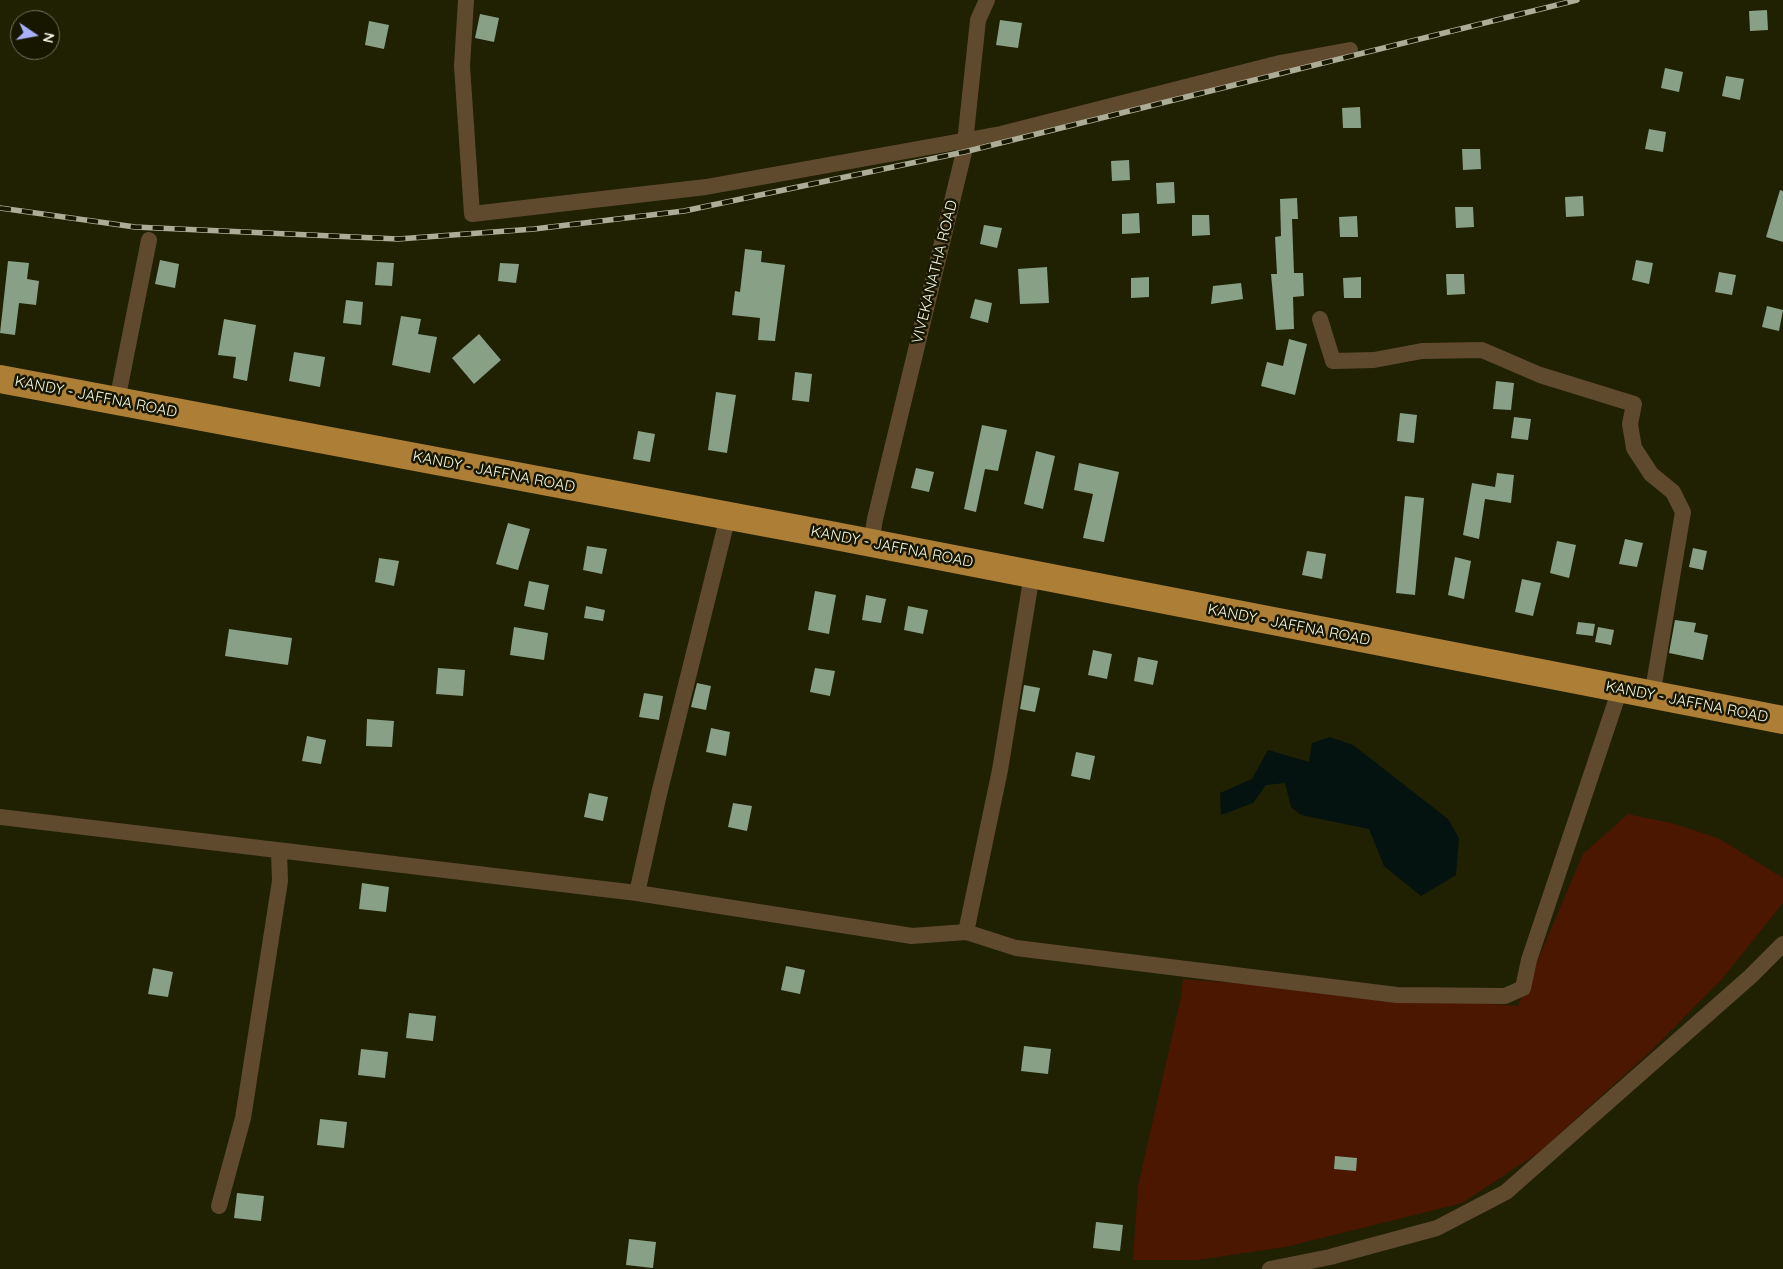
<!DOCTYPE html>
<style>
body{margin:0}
#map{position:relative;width:1783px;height:1269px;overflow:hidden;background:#202003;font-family:Quicksand,sans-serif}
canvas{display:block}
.north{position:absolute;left:10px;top:10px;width:50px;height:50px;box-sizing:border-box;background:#171700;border:1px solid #70715c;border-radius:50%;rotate:102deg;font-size:14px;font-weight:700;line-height:20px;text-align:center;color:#f6f7e5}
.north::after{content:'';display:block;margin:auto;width:18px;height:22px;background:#a8b0fc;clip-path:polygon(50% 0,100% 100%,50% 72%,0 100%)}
</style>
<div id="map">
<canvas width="1783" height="1269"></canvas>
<div class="north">N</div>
</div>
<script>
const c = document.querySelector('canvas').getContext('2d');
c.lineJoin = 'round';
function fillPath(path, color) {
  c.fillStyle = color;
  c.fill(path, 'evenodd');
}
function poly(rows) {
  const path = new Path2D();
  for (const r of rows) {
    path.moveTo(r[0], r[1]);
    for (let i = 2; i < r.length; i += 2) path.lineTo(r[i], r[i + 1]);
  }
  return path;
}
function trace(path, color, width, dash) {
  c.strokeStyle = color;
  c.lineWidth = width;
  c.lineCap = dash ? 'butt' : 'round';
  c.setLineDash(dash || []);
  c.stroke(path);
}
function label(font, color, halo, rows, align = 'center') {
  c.font = font + ' Quicksand,sans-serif';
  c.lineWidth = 5;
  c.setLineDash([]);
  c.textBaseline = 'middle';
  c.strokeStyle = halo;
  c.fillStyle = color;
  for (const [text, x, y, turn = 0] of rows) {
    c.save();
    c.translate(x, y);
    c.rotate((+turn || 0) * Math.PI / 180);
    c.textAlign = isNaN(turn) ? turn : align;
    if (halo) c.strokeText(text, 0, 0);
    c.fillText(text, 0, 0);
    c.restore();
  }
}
fillPath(poly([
 [1628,814,1675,824,1720,839,1783,878,1783,903,1722,979,1651,1051,1538,1153,1462,1203,1285,1247,1197,1260,1133,1260,1138,1186,1181,997,1183,979,1518,1006,1583,854]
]), '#4b1701');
fillPath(poly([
 [1330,737,1353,745,1448,819,1459,838,1456,875,1421,896,1384,866,1369,829,1301,815,1291,807,1285,783,1266,785,1253,803,1221,815,1220,793,1252,779,1268,750,1309,762,1312,743]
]), '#04130f');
fillPath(poly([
 [1767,10,1768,30,1750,31,1749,11],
 [480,14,499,18,494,42,475,38],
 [1000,20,1022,23,1018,48,996,45],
 [369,21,389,25,384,49,365,45],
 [1665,68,1683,72,1679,92,1661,88],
 [1726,76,1744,79,1740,100,1722,96],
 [1360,107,1361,128,1343,128,1342,108],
 [1649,129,1666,132,1663,152,1645,149],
 [1462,149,1480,149,1481,169,1463,170],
 [1129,160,1130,180,1112,181,1111,161],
 [1174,182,1175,203,1157,204,1156,183],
 [1780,190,1783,191,1783,242,1766,237],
 [1583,196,1584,216,1566,217,1565,197],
 [1297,198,1298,219,1292,219,1294,273,1303,273,1304,296,1293,297,1294,329,1276,330,1271,274,1277,274,1275,237,1281,236,1280,199],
 [1455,207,1473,207,1474,227,1456,228],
 [1139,213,1140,233,1122,234,1122,214],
 [1192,215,1209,215,1210,235,1192,236],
 [1357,216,1358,237,1340,237,1339,217],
 [984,225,1002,228,997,248,980,244],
 [745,249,762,251,761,262,785,265,775,341,758,340,760,318,732,315,735,291,740,292],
 [160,260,179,264,175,288,155,284],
 [1636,260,1653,263,1649,284,1632,280],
 [8,261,29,263,27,279,39,281,36,305,19,303,15,335,0,333],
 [377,262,394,263,392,286,375,285],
 [500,263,519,264,516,283,498,281],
 [1047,267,1049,303,1020,304,1018,269],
 [1719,272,1736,275,1732,295,1715,292],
 [1446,274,1464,274,1465,294,1447,295],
 [1149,277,1149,297,1131,298,1131,278],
 [1361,277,1361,298,1344,298,1343,278],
 [1241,283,1243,299,1211,304,1213,286],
 [975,299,992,303,988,323,970,318],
 [346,300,363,302,361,325,343,323],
 [1767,306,1783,310,1779,331,1762,327],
 [401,316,421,319,418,334,437,337,430,373,392,365],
 [224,319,256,325,247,381,233,378,236,357,218,355],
 [479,334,501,360,474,384,452,358],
 [1289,339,1307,344,1295,395,1261,386,1267,362,1283,366],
 [294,352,325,357,320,387,289,381],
 [795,372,812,374,809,402,792,400],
 [1496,381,1514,383,1511,410,1493,409],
 [716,392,736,395,727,453,708,450],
 [1400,413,1417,415,1414,443,1397,441],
 [1514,417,1531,419,1528,440,1511,438],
 [982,425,1007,430,998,471,985,469,976,512,964,509],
 [638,431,655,434,650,462,633,459],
 [1036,451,1055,456,1043,509,1024,504],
 [1079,463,1119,472,1104,542,1083,538,1093,494,1074,490],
 [916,468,934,472,929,492,911,488],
 [1497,473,1514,475,1511,503,1485,499,1479,539,1463,535,1472,483,1495,487],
 [1405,496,1424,498,1415,595,1396,593],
 [508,523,530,529,518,570,496,564],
 [1625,539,1643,543,1637,567,1619,564],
 [1557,541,1576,545,1569,578,1550,573],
 [587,546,607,549,602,574,583,570],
 [1693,548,1707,551,1703,570,1689,567],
 [1307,551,1326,554,1322,579,1302,575],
 [1455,557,1471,561,1464,599,1448,595],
 [379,558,399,561,394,586,375,582],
 [1522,579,1541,583,1533,616,1515,612],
 [529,581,549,585,544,610,524,606],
 [815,591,836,595,829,634,808,630],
 [866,595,886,599,881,623,862,620],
 [586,606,605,610,603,621,584,618],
 [908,606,928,610,923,634,904,630],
 [1675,620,1696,623,1694,632,1708,635,1703,660,1669,653],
 [1578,622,1595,624,1593,636,1576,634],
 [514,627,548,633,544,660,510,655],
 [1598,627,1614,630,1611,645,1595,642],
 [229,629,292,638,288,665,225,656],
 [1093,650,1112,654,1107,679,1088,675],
 [1138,657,1158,661,1153,685,1134,681],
 [438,668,465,670,463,696,436,694],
 [815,668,835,671,830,696,810,692],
 [697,683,711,686,706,710,691,707],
 [1024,685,1040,688,1035,712,1020,709],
 [644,693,663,696,659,720,639,717],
 [367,719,394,721,392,747,366,746],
 [711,728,730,732,726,756,706,752],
 [307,736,326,740,321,764,302,761],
 [1076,752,1095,756,1090,780,1071,776],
 [589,793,608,797,603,821,584,817],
 [733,803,752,806,747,831,728,827],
 [362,883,389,887,386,912,359,909],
 [786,966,805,970,800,994,781,990],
 [153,968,173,972,168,997,148,994],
 [409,1013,436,1016,433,1041,406,1038],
 [1024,1046,1051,1049,1048,1074,1021,1071],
 [361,1049,388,1052,385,1078,358,1075],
 [320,1119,347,1122,344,1148,317,1145],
 [1335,1156,1357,1158,1356,1171,1334,1169],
 [237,1193,264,1196,261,1221,234,1218],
 [1096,1222,1123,1225,1120,1251,1093,1248],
 [629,1239,656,1242,653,1268,626,1265]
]), '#88a086');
trace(poly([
 [466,0,462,66,472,214,706,187,1001,134,1280,63,1350,50],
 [1320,319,1333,361,1374,360,1422,351,1482,350,1540,375,1634,404,1630,424,1634,448,1651,474,1673,492,1683,512,1652,696],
 [117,401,149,240],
 [871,543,875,519,964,152,978,20,987,0],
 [0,817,637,893,912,936,966,932,1016,948,1397,995,1505,996,1523,988,1529,960,1620,689],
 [637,893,659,794,728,516],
 [966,932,1000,770,1032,574],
 [219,1206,243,1118,280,881,279,852],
 [1270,1269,1330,1257,1437,1228,1506,1192,1751,976,1783,944]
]), '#5f4a2e', 16);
trace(poly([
 [0,379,820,533,1783,720]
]), '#ac7e36', 28);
const rail = poly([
 [0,208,135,227,398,239,534,229,684,211,964,152,1577,0]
]);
trace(rail, '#acad97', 5.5);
trace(rail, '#171700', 4, [11]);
label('15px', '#f6f7e5', '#171700', [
 ["VIVEKANATHA ROAD",935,272,-76],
 ["KANDY - JAFFNA ROAD",96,397,11],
 ["KANDY - JAFFNA ROAD",494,472,11],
 ["KANDY - JAFFNA ROAD",892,547,11],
 ["KANDY - JAFFNA ROAD",1289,625,11],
 ["KANDY - JAFFNA ROAD",1687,702,11]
]);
</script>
